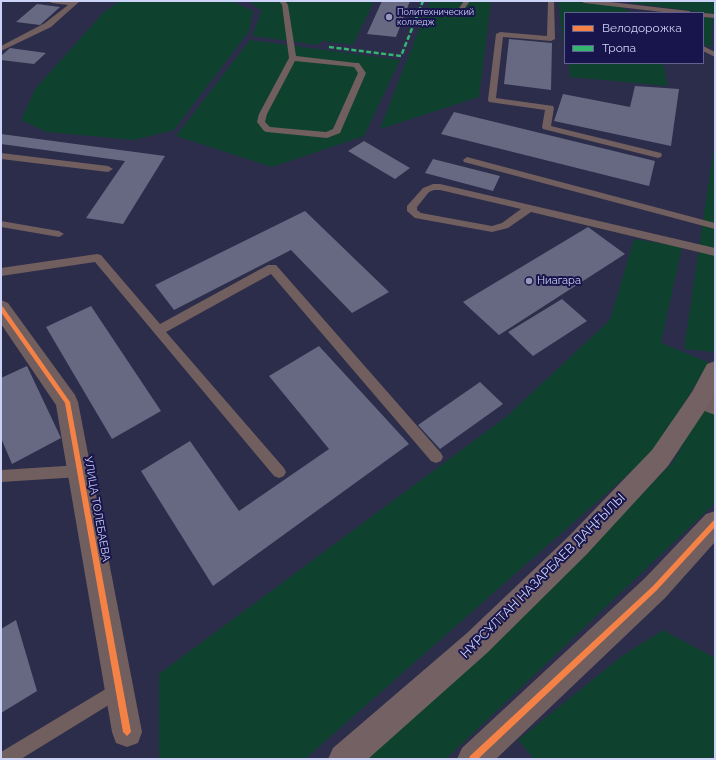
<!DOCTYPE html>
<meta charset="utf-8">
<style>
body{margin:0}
#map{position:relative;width:716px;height:760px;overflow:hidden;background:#2c2d4a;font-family:Raleway,sans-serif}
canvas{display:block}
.frame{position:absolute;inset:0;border:2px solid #cdd3f6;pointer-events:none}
.legend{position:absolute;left:564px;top:12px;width:140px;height:52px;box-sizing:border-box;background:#17154b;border:1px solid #60618f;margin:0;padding:5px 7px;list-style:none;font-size:12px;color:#cdd3f6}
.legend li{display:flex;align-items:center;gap:8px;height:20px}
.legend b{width:20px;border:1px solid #60618f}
</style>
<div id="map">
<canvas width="716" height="760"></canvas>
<div class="frame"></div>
<ul class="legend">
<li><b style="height:5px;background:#f48246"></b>Велодорожка</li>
<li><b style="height:5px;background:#33b770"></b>Тропа</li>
</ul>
</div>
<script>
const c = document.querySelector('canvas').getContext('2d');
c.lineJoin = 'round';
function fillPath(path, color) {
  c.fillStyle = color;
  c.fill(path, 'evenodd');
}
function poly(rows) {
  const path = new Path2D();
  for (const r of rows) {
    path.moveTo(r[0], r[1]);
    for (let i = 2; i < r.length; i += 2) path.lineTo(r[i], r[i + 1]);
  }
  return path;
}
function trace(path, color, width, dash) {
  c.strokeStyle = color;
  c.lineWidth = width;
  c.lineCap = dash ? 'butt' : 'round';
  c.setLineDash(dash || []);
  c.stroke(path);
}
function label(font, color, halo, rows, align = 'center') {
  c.font = font + ' Raleway,sans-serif';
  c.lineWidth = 4;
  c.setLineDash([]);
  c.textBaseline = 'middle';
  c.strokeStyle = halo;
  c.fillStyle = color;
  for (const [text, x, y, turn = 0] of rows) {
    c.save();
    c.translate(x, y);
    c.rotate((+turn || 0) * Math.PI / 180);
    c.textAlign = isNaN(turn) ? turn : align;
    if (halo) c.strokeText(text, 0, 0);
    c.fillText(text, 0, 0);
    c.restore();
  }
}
fillPath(poly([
 [120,1,232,1,253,11,249,31,174,130,134,140,46,132,21,120,35,89,104,12],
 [248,1,374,1,353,45,322,41,317,45,252,36,262,11],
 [430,1,491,1,479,97,380,129],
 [558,1,616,4,633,13,565,13,565,46,564,46],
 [630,1,715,1,715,14,631,3],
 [703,17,713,18,711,48,703,44],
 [250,40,400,60,364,136,272,167,176,136],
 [569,63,663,63,668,86,570,77],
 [715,140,715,347,714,352,684,349],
 [634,239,682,247,661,343,710,363,650,455,305,759,159,759,159,674,506,417,610,320],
 [703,407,715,412,715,503,446,759,359,759,574,564,673,462],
 [663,630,715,658,715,753,710,759,534,759,518,740,622,656]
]), '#0e422e');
fillPath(poly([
 [382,1,410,1,396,37,367,34],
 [37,4,60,7,40,25,16,22],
 [509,39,552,43,551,90,504,84],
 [10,48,46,53,34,64,1,60,1,56],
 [635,86,679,89,671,146,554,121,563,94,630,107],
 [454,112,655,161,649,186,441,134],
 [1,134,165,156,123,224,86,218,125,161,1,144],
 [364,141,410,168,395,179,348,151],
 [433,159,500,176,493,191,425,173],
 [305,211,389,292,352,313,291,250,174,310,155,285],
 [588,227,625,254,499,335,463,302],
 [562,299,587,321,533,356,508,332],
 [91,306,161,411,112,439,46,327],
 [319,346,409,444,213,586,141,471,190,441,239,511,329,449,269,376],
 [27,366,61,438,12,464,1,438,1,378],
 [480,382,503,404,440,449,418,425],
 [16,620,37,691,1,713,1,629]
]), '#676982');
fillPath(poly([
 [49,1,80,1,51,27,1,51,1,46,45,23,68,5,52,3,49,1],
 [279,1,285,1,288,5,296,56,356,63,359,63,366,73,340,133,327,138,267,132,264,131,257,122,259,114,289,58,282,5,279,1],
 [295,61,354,67,358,73,333,129,326,132,270,127,265,122,267,114,295,61],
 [464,1,470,1,460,15,456,15,455,14,464,1],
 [548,1,554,1,555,39,551,41,503,37,496,98,553,106,554,108,551,126,661,153,662,155,661,157,658,158,543,129,542,127,545,110,489,102,488,100,496,34,500,32,547,36,548,1],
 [581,1,602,1,689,11,692,13,671,13,584,3,581,1],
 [703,13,715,14,715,18,703,17,703,13],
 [703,46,715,52,715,57,703,51,703,46],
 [1,153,108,166,113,169,108,172,1,159,1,153],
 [467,157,715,223,715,229,464,162,463,160,467,157],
 [433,184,440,184,715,248,715,256,531,212,508,228,492,232,415,218,407,211,407,206,423,188,433,184],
 [434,190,440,190,521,209,502,223,492,226,421,213,417,210,417,207,429,192,434,190],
 [1,221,59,231,64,234,59,237,1,227,1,221],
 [97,254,101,255,160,324,268,265,276,265,441,453,443,457,441,461,436,463,431,461,271,274,166,332,284,468,286,472,284,476,279,478,274,476,95,262,1,276,1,268,97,254],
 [80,465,85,467,87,471,85,475,80,477,1,482,1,470,80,465],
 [119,681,125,683,127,689,125,695,21,759,1,759,1,752,119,681]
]), '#715e5e');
fillPath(poly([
 [1,300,8,303,75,395,78,402,142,732,138,743,127,747,116,743,112,732,56,405,1,324,1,300],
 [700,389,715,395,715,415,692,406,689,399,692,392,700,389],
 [715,511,715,542,665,598,496,759,457,759,462,748,645,578,706,514,715,511]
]), '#715e5e');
fillPath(poly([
 [715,361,715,392,708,406,668,466,586,555,487,653,368,759,328,759,333,748,467,633,568,537,652,450,692,392,707,364,715,361]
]), '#746164');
trace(poly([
 [329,47,401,56,423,1]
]), '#33b770', 2.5, [5, 2.5]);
fillPath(poly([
 [1,306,3,307,70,402,131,732,127,736,123,732,65,403,1,312,1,306],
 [715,520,715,527,657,590,478,759,469,759,470,756,653,586,713,521,715,520]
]), '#f48246');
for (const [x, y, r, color] of [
 [389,17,4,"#9599ba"],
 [529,281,4,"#9599ba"]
]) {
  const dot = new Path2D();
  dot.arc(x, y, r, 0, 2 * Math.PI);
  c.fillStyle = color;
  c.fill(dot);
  trace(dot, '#17154b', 1.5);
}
label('9px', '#cdd3f6', '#17154b', [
 ["Политехнический",397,12],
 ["колледж",397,22]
], 'left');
label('11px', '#cdd3f6', '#17154b', [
 ["Ниагара",537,281]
], 'left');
label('11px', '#cdd3f6', '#17154b', [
 ["УЛИЦА ТОЛЕБАЕВА",97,509,80]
]);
label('13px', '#cdd3f6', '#17154b', [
 ["НҰРСҰЛТАН НАЗАРБАЕВ ДАҢҒЫЛЫ",543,576,-45]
]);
</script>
